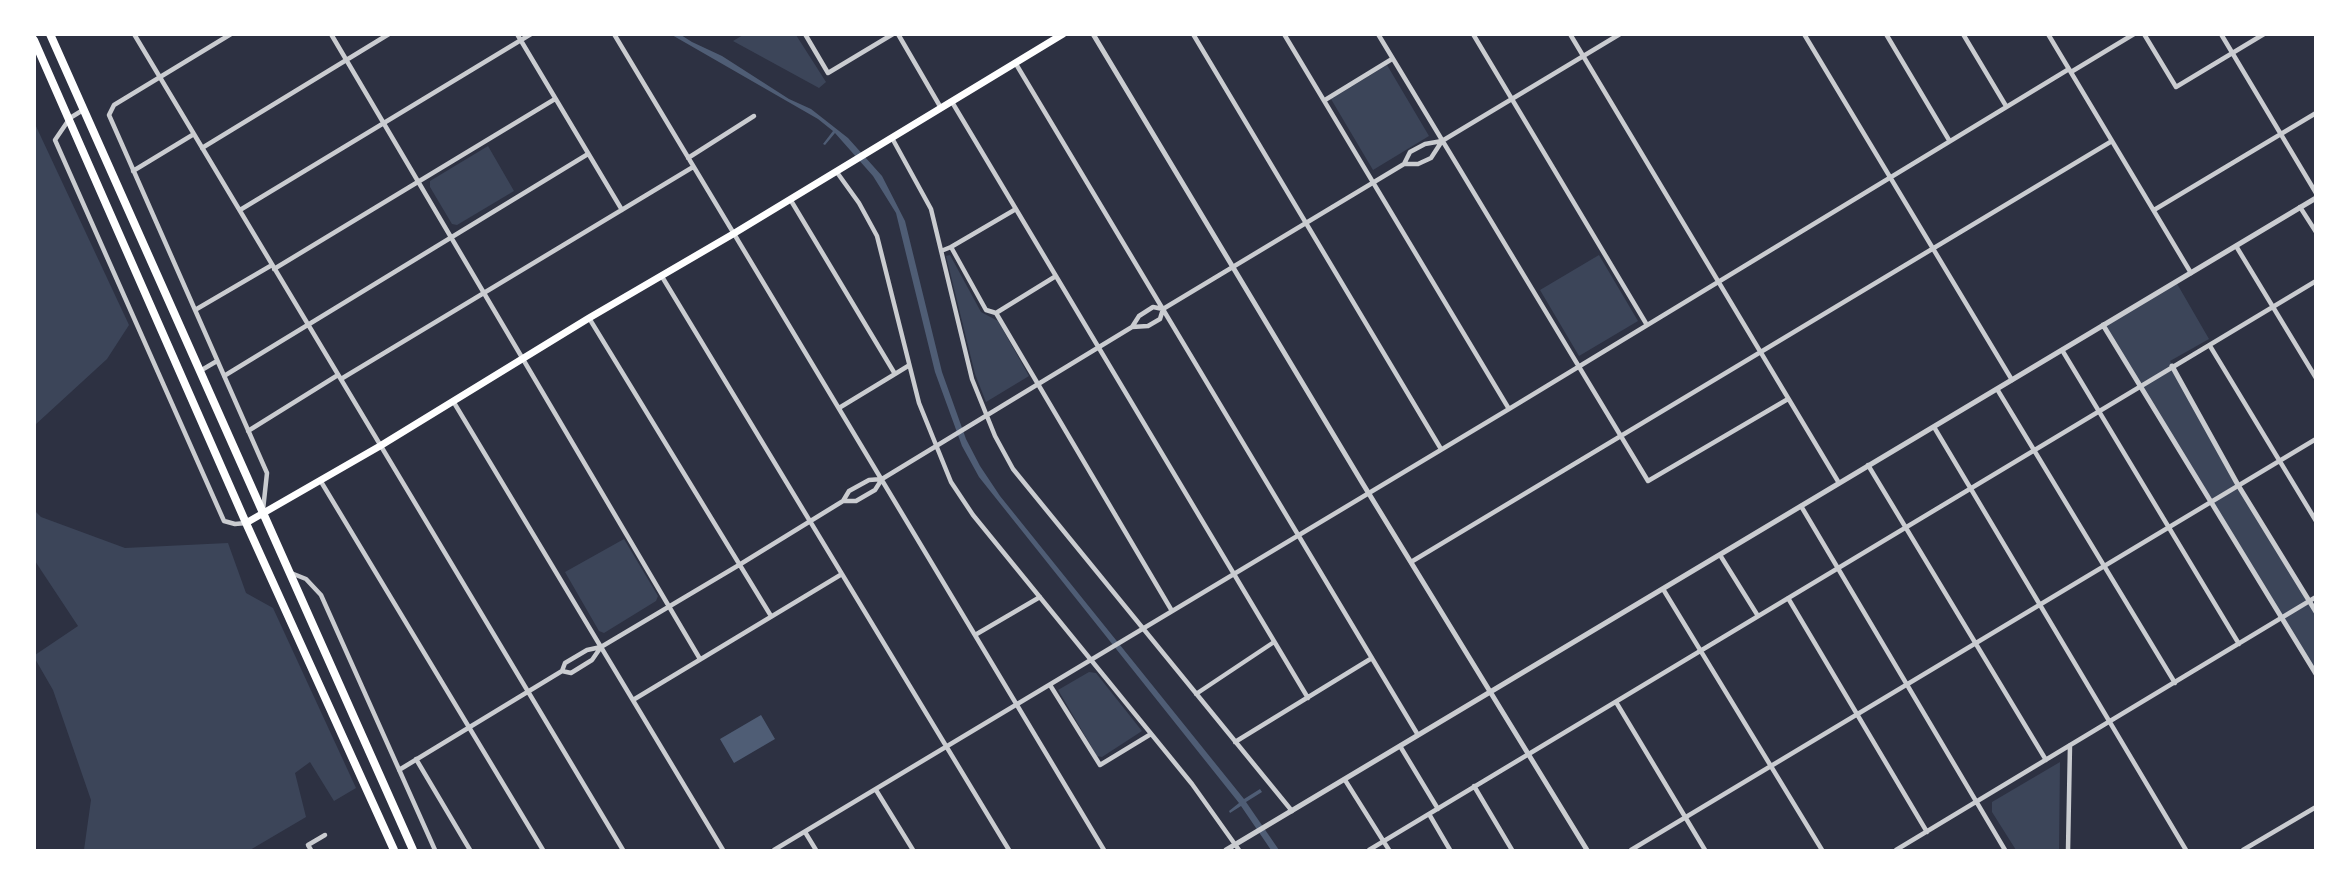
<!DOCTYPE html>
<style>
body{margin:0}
#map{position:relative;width:2350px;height:885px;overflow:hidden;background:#2d3142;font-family:"Space Grotesk",sans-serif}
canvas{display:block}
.frame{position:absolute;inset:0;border:36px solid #fff;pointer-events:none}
</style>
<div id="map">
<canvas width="2350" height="885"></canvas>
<div class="frame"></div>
</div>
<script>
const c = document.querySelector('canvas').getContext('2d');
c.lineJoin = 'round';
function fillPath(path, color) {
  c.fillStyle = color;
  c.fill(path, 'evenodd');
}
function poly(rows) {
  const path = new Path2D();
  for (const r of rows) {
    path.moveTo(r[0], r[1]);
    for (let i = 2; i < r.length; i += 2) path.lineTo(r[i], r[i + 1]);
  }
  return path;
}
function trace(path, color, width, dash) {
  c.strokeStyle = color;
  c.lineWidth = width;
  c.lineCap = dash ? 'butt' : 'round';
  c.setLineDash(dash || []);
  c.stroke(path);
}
fillPath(poly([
 [743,35,796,35,826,82,819,88,733,41],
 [1387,65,1429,136,1373,170,1331,99],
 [34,122,129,325,107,359,35,425],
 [488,146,514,191,457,225,452,224,430,187,430,181],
 [950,255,981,312,998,321,1029,376,986,402,975,374,946,256],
 [1599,255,1638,321,1579,356,1540,290],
 [2176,282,2209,339,2170,361,2238,485,2315,612,2315,674,2103,325],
 [34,510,41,517,125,548,228,543,246,593,273,608,356,788,334,801,310,762,295,773,306,817,250,850,84,850,91,800,53,690,34,657,35,655,78,626,35,561],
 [624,539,658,596,656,601,604,633,599,631,565,572],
 [1089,672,1096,673,1142,731,1102,757,1097,756,1058,690],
 [2060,762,2059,850,2016,850,1992,812,1992,802]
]), '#3c4559');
fillPath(poly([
 [672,35,681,35,692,42,722,56,789,99,811,109,848,138,882,176,905,221,942,372,966,439,980,466,1000,496,1244,799,1260,789,1262,792,1246,802,1279,850,1271,850,1241,806,1230,813,1229,811,1239,803,979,477,962,446,935,372,896,213,873,176,835,133,825,145,823,144,833,131,818,119],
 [761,715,775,739,734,763,720,739]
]), '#4f5d75');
trace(poly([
 [134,34,623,850],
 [231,34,114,105,109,115,267,473,263,510],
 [331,34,700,659],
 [517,34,622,210],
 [614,34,1104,850],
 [805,34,828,73,893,34],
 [898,34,941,108],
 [1193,34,1441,449],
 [1284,34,1509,409],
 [1378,34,1648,481,1788,399],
 [1473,34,1647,325],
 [1570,34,1839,483],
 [1804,34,2012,380],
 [1886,34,1949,140],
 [1963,34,2006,106],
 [2048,34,2191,273],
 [2144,34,2176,87,2264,34],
 [2221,34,2316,193],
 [1016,64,1418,735],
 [2071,72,2134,34],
 [1325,100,1392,59],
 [952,102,1308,698],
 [83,110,70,118,55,140,224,521,235,524,246,523],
 [892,138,931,209,972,379,995,436,1013,469,1292,811],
 [202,148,389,34],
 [688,158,754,116],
 [1404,164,1410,152,1425,144,1442,141,1620,34],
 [133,171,194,134],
 [836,171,859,203,877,236,919,403,951,482,973,515,1192,784,1239,850],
 [790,199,895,374,839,408],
 [2300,207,2316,232],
 [240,210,531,34],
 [2154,210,2316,113],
 [2236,246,2316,378],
 [951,247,1016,209],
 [941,251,951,247,986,310,996,313,1056,276],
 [274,269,555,99],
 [661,275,1009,850],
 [195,310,272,265],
 [996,313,1172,611],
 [589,318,771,616],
 [1132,327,1148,326,1160,319,1163,309,1404,164,1418,164,1431,158,1442,141],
 [2210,346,2316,521],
 [2062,350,2239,644],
 [200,371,217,361],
 [895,374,908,366],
 [224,376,588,154],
 [341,379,693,167],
 [1997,389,2175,683],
 [453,401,723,850],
 [1934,427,2186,850],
 [248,431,338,375],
 [1868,465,2046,760],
 [882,479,1132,327,1139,316,1153,307,1163,309],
 [320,480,543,850],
 [1801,506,2005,850],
 [1720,555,1758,616],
 [1411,562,2112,141],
 [291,573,306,579,321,595,435,850],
 [1663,589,1822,850],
 [1788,598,1927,832],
 [975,635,1040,597],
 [562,671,565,663,587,650,601,647,739,565,843,501,849,491,869,480,882,479,875,490,856,501,843,501],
 [1050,685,1100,765,1151,734],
 [1196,694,1274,642],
 [633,700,842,574],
 [1616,702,1705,850],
 [1235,742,1372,658],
 [1400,746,1438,809],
 [416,759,470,850],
 [399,770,562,671,571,673,592,660,601,647],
 [1345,780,1389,850],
 [1474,786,1512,850],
 [876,790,913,850],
 [1429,814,1450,850],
 [805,832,816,850],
 [311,850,308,845,325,835],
 [774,850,1509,409,2069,69],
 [1369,850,2316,281],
 [1631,850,2316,439],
 [1896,850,2316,597],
 [2068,850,2070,745],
 [2243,850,2316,807]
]), '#caccd0', 4.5);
trace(poly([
 [1093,34,1363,484,1587,850],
 [2103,325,2316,674],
 [2172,366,2238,485,2316,612],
 [1226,850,2316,198]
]), '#caccd0', 5);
trace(poly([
 [246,523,380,446,589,318,733,234,1063,34]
]), '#fff', 7);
trace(poly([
 [50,34,413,850],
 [34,40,246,523,394,850]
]), '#fff', 8);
</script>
